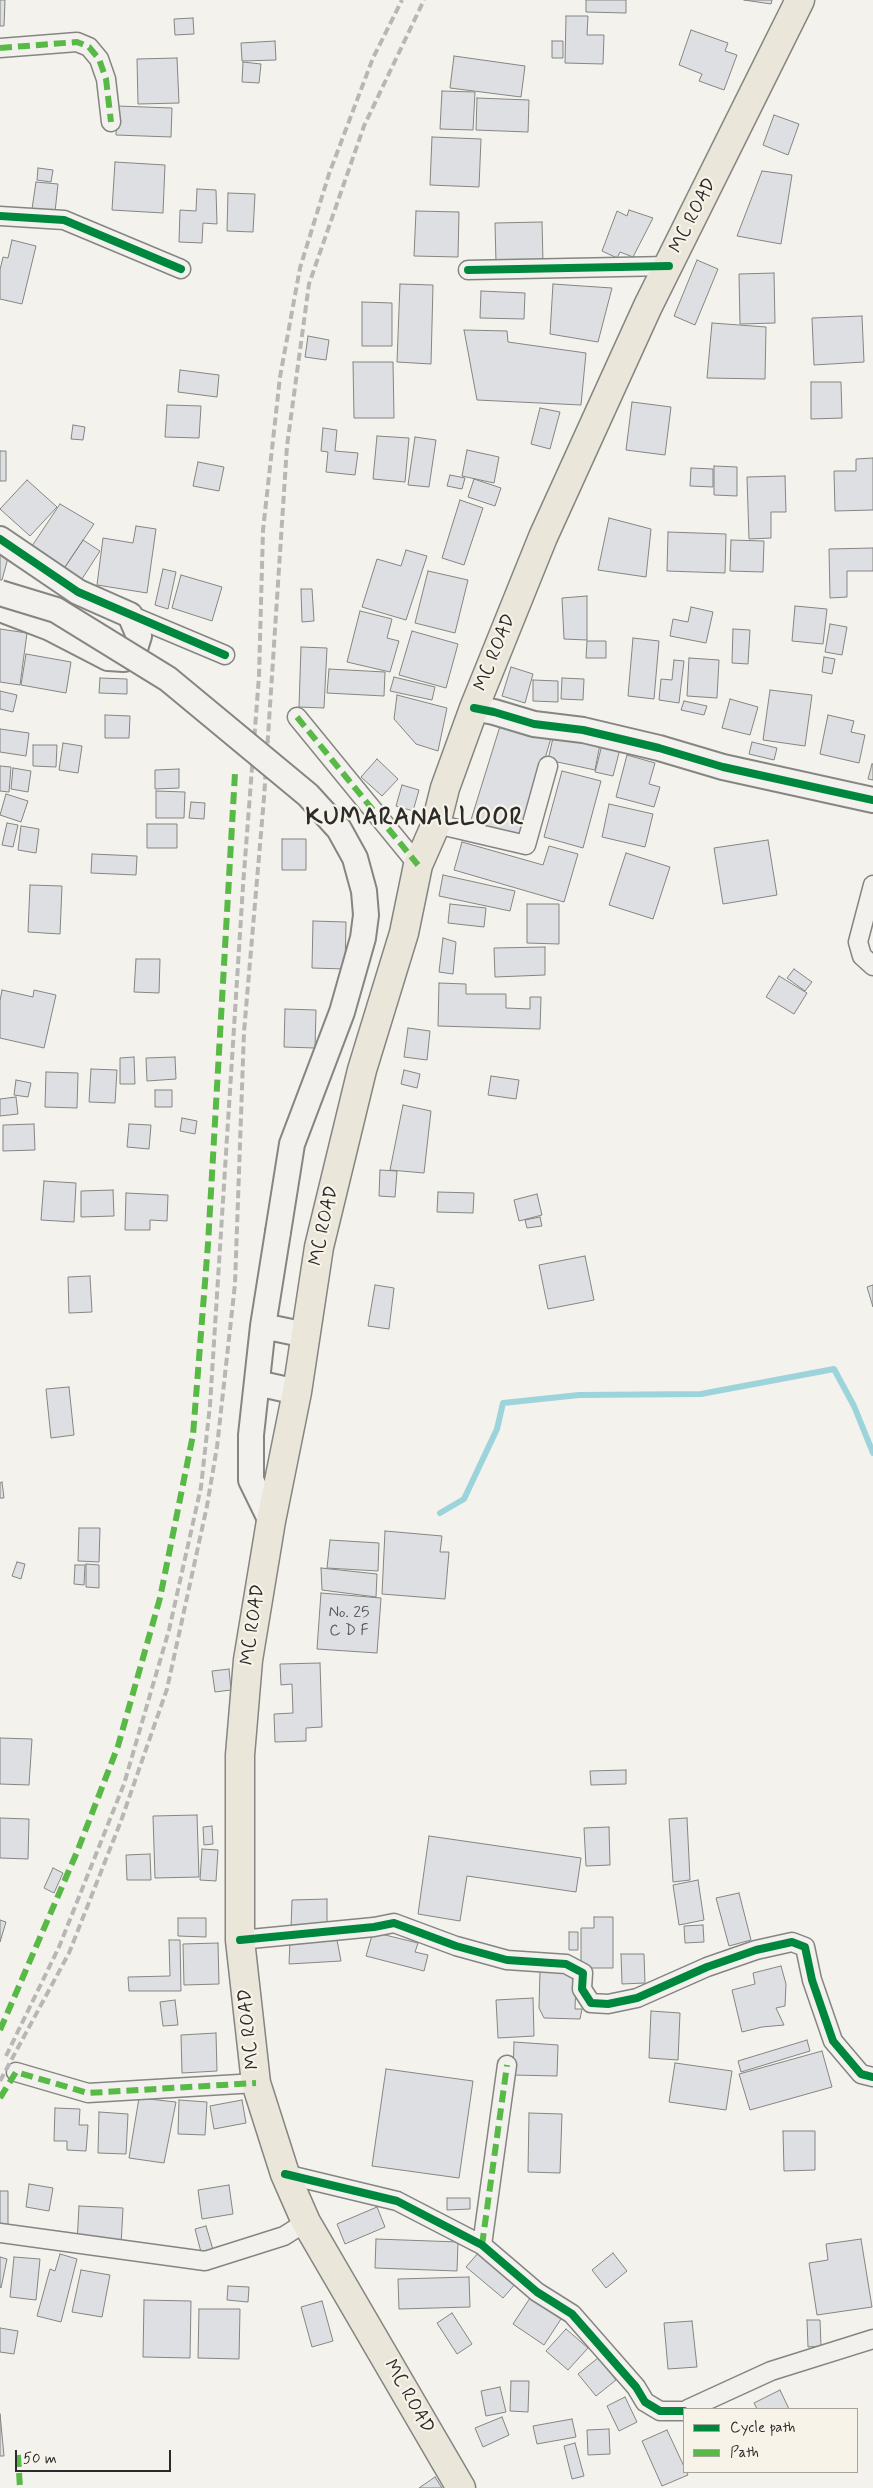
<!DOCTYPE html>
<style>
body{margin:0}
#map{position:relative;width:873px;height:2488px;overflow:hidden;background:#f4f2ec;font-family:Mynerve,sans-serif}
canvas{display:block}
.legend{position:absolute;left:683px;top:2408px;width:175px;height:65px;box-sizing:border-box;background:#f7f3e8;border:1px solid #a5a39c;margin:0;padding:6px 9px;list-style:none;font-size:15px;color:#2b2b2b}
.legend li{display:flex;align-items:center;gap:10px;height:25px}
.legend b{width:25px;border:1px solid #a5a39c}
.scale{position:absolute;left:15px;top:2450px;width:156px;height:22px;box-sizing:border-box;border:2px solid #2b2b2b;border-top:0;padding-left:6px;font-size:15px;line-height:18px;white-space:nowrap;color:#2b2b2b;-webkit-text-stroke:4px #f7f3e8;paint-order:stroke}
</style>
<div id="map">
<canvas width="873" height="2488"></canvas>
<ul class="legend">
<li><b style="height:6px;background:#00873e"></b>Cycle path</li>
<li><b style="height:6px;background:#58b947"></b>Path</li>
</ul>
<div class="scale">50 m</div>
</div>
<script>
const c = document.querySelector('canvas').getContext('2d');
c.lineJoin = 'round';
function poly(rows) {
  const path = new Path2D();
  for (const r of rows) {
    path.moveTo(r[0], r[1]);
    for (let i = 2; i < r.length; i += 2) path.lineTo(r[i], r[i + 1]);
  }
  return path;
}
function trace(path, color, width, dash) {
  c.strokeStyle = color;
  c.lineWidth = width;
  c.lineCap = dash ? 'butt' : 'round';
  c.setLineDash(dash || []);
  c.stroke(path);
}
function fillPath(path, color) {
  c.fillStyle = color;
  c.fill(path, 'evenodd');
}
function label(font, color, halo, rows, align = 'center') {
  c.font = font + ' Mynerve,sans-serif';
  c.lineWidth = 4.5;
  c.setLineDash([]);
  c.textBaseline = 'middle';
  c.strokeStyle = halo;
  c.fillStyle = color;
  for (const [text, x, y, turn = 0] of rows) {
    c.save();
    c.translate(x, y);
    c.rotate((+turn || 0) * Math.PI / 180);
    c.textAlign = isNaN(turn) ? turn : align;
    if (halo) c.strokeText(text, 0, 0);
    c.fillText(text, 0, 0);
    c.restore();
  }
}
trace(poly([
 [440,1513,464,1499,497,1429,503,1403,579,1395,701,1394,834,1369,854,1406,873,1453]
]), '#9dd4db', 6);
const building = poly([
 [0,0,5,0,4,26,0,26,0,0],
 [586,0,626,0,626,13,586,12,586,0],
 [744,0,772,0,771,4,744,0],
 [566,16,588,16,587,35,604,35,603,64,565,63,566,16],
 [193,18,194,34,175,35,174,19,193,18],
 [691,30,728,43,725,51,737,55,724,90,699,81,702,74,679,65,691,30],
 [275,41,276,60,242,61,241,43,275,41],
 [552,41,563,41,563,58,552,58,552,41],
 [454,56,525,66,521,97,450,88,454,56],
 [177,58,179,103,138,104,137,59,177,58],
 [243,62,261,64,259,83,242,82,243,62],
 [442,91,475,92,473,130,440,129,442,91],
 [477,98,529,100,528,132,476,130,477,98],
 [117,106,172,108,171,137,116,135,117,106],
 [774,115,799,124,788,155,763,145,774,115],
 [432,137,481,139,479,187,430,185,432,137],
 [115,162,165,165,163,213,112,210,115,162],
 [38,168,53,170,51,182,37,180,38,168],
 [762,171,792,175,781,244,737,236,762,171],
 [36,182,58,184,55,212,32,209,36,182],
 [197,189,216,190,217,224,203,223,202,243,179,242,180,210,196,211,197,189],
 [228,193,255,194,253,232,227,231,228,193],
 [629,210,653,218,633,257,620,252,617,258,602,251,617,211,627,216,629,210],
 [416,211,459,212,458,257,414,256,416,211],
 [542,222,543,262,496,263,495,223,542,222],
 [12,240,36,246,22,304,0,299,0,270,3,257,8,258,12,240],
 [697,260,718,269,695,325,674,316,697,260],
 [774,273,775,323,740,324,739,274,774,273],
 [400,284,433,285,431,364,397,362,400,284],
 [553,284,612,288,598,342,550,334,553,284],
 [481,291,525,293,524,319,480,318,481,291],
 [362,302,392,303,392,346,362,346,362,302],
 [862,316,864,362,814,365,812,318,862,316],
 [712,323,766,327,765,379,707,378,712,323],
 [464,330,507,331,508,342,586,353,581,405,477,400,464,330],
 [308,336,329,340,326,360,305,357,308,336],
 [353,362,393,362,394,418,354,418,353,362],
 [180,370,219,375,217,397,178,392,180,370],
 [811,382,841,382,842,418,811,419,811,382],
 [632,402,671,407,665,455,626,450,632,402],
 [167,405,201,406,199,438,165,437,167,405],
 [540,408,560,412,550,449,531,444,540,408],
 [73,425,85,427,83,440,71,439,73,425],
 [323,428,337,430,335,451,358,453,355,475,326,472,328,452,321,451,323,428],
 [377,436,409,438,405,482,373,479,377,436],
 [415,437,436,440,429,487,408,485,415,437],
 [467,450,499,457,494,483,462,476,467,450],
 [0,451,6,451,6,481,0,481,0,451],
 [873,458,873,510,835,511,834,471,856,471,856,459,873,458],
 [198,462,224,467,219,491,193,486,198,462],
 [714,466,737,467,737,496,714,495,714,466],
 [691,468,713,469,713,487,690,486,691,468],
 [450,475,465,478,462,489,447,486,450,475],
 [785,476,786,512,771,512,771,538,749,539,747,477,785,476],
 [474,479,501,488,495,506,468,497,474,479],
 [27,480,57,507,30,536,0,509,27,480],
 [460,500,483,508,464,565,442,558,460,500],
 [60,504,94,524,63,570,32,546,60,504],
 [609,518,651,529,646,577,598,570,609,518],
 [136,526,156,529,147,593,97,585,103,538,133,543,136,526],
 [668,532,726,534,725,573,667,571,668,532],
 [83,540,100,551,80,582,63,570,83,540],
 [731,540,764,541,763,572,730,571,731,540],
 [873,548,873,571,847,571,847,597,830,598,829,549,873,548],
 [406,550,427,556,406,620,362,607,377,559,401,566,406,550],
 [0,552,9,554,2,580,0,580,0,552],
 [163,569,176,572,168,609,155,605,163,569],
 [428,571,468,580,455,633,415,623,428,571],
 [181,575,222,587,212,621,172,608,181,575],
 [301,589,312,589,314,621,302,622,301,589],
 [587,596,587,640,564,639,562,598,587,596],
 [795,606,827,609,823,644,792,641,795,606],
 [691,607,713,612,706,643,670,636,673,619,688,622,691,607],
 [360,611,392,619,387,638,399,641,390,672,347,662,360,611],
 [830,624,847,627,842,655,825,652,830,624],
 [0,629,27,633,20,685,0,682,0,629],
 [733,629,750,630,748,664,732,663,733,629],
 [412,631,458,644,446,688,399,675,412,631],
 [633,638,659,641,654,699,628,696,633,638],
 [587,641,606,641,606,658,586,658,587,641],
 [301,647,327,648,324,708,299,707,301,647],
 [26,654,71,662,66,693,21,685,26,654],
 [824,657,835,659,832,674,822,672,824,657],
 [689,658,719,660,717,698,687,696,689,658],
 [674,660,684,661,679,703,659,700,661,679,672,680,674,660],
 [511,667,533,674,525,703,502,696,511,667],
 [329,669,385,672,384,696,327,693,329,669],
 [394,677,435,687,432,700,390,691,394,677],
 [100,678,127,679,127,694,99,693,100,678],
 [562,678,584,679,583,700,561,699,562,678],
 [533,680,558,681,558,702,533,701,533,680],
 [770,690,812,695,805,746,763,740,770,690],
 [0,691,17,695,13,712,0,709,0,691],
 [397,695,447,708,438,751,416,744,394,719,397,695],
 [730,699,758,707,750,735,722,728,730,699],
 [684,701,707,706,704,715,681,710,684,701],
 [105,715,130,716,129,738,105,738,105,715],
 [828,715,854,721,851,732,865,735,859,763,820,754,828,715],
 [501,723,551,738,521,839,470,823,501,723],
 [0,729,29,733,26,756,0,752,0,729],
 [555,729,601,739,595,770,548,760,555,729],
 [752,742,777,748,774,760,749,754,752,742],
 [63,743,82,746,78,773,59,770,63,743],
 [33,745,57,745,56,767,33,766,33,745],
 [602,745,620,749,613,776,595,772,602,745],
 [627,755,655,763,649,784,660,787,654,807,616,797,627,755],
 [377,759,398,779,382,796,361,777,377,759],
 [872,764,873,764,873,780,868,779,872,764],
 [0,766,11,767,9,792,0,791,0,766],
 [13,768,31,771,28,792,11,789,13,768],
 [179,769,179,788,155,789,155,770,179,769],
 [562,771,601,781,583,848,544,837,562,771],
 [402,785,419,790,413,811,396,806,402,785],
 [156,791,185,792,184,818,156,818,156,791],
 [6,794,28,801,21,822,0,815,6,794],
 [191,802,205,803,204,819,189,818,191,802],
 [609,804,653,814,645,847,602,837,609,804],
 [7,823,18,825,13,847,2,845,7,823],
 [147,824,177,824,177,848,147,848,147,824],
 [21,826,39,829,36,853,18,850,21,826],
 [282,839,306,839,306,870,282,870,282,839],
 [768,840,777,895,723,904,714,848,768,840],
 [462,842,543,865,549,846,578,854,564,902,454,870,462,842],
 [626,853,670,867,653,919,609,905,626,853],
 [92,854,137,856,136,875,91,873,92,854],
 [443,875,515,891,510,911,439,896,443,875],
 [30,885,62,886,60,934,28,932,30,885],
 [450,904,486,908,484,927,448,923,450,904],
 [527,904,559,904,559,944,527,943,527,904],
 [313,921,346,922,345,969,312,968,313,921],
 [443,938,456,942,453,974,439,972,443,938],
 [545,947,545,975,495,977,494,948,545,947],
 [136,959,160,959,159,993,134,992,136,959],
 [794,969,812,982,805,991,787,978,794,969],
 [779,976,807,993,794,1014,766,997,779,976],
 [439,983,466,984,466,994,506,994,506,1008,530,1009,530,997,541,997,540,1029,438,1026,439,983],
 [2,990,33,997,34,990,56,995,44,1048,0,1038,0,1001,2,990],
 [285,1009,316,1010,315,1048,284,1047,285,1009],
 [408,1028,430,1031,427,1060,404,1057,408,1028],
 [134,1057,135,1084,120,1084,120,1058,134,1057],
 [175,1057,176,1079,147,1081,146,1058,175,1057],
 [91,1069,117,1070,115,1103,89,1102,91,1069],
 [404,1070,420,1074,417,1088,401,1084,404,1070],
 [46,1072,78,1073,77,1108,45,1107,46,1072],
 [491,1076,519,1080,516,1099,488,1095,491,1076],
 [16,1080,31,1083,28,1097,14,1095,16,1080],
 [155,1090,172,1090,172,1107,155,1107,155,1090],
 [16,1097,18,1114,0,1116,0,1099,16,1097],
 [403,1105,431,1111,424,1173,390,1170,403,1105],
 [182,1118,197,1121,195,1134,180,1131,182,1118],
 [34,1124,35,1150,3,1151,3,1125,34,1124],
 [129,1124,151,1125,149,1149,127,1147,129,1124],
 [380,1170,397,1171,395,1197,379,1196,380,1170],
 [44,1181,76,1183,74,1222,41,1220,44,1181],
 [113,1190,114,1216,81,1217,81,1191,113,1190],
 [438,1192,474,1193,473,1213,437,1212,438,1192],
 [126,1193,168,1195,167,1221,150,1220,150,1230,125,1230,126,1193],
 [537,1194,542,1215,519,1221,514,1200,537,1194],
 [540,1217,542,1226,527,1228,525,1220,540,1217],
 [585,1256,594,1300,548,1309,539,1265,585,1256],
 [90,1276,92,1312,69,1313,68,1277,90,1276],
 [375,1285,394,1288,389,1329,368,1326,375,1285],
 [873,1285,873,1307,867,1287,873,1285],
 [69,1387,74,1435,51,1438,46,1389,69,1387],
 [2,1482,4,1498,0,1498,0,1483,2,1482],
 [79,1528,100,1528,99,1562,78,1561,79,1528],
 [385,1531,442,1536,440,1552,449,1552,445,1599,382,1594,385,1531],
 [330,1540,379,1543,378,1571,327,1568,330,1540],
 [17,1562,25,1564,21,1579,12,1576,17,1562],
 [86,1564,99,1565,99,1588,86,1587,86,1564],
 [75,1565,85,1565,84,1585,74,1584,75,1565],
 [321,1568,377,1574,376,1597,322,1590,321,1568],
 [321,1593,381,1598,377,1653,317,1649,321,1593],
 [320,1663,322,1727,306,1728,306,1741,275,1742,274,1714,293,1713,292,1684,281,1685,280,1664,320,1663],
 [229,1669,231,1690,215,1692,212,1671,229,1669],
 [0,1738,32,1739,29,1785,0,1784,0,1738],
 [626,1770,626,1784,591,1785,590,1771,626,1770],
 [197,1815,199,1877,155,1878,153,1816,197,1815],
 [0,1818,29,1819,28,1859,0,1858,0,1818],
 [687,1818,690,1880,673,1882,669,1819,687,1818],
 [212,1826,213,1844,204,1845,203,1827,212,1826],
 [609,1827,610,1865,586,1866,584,1828,609,1827],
 [429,1836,581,1858,576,1892,467,1876,460,1921,418,1914,429,1836],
 [202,1849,218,1850,216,1881,200,1880,202,1849],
 [150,1854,151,1880,127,1880,126,1855,150,1854],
 [53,1868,63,1873,54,1893,44,1888,53,1868],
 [698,1880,704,1920,679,1925,673,1885,698,1880],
 [739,1893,751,1940,729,1946,716,1898,739,1893],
 [327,1899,327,1928,291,1929,292,1900,327,1899],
 [594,1917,613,1917,613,1968,581,1968,581,1928,594,1928,594,1917],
 [178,1918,206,1918,206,1937,178,1936,178,1918],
 [0,1920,6,1922,0,1942,0,1920],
 [703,1925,704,1942,685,1943,684,1926,703,1925],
 [373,1932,418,1943,415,1952,428,1955,424,1971,366,1956,373,1932],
 [569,1932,578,1932,578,1950,569,1950,569,1932],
 [169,1940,180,1940,181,1991,129,1991,128,1977,170,1976,169,1940],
 [337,1940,341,1961,289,1964,290,1941,337,1940],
 [218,1943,219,1984,184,1985,183,1944,218,1943],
 [621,1954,644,1954,645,1983,622,1984,621,1954],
 [781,1966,786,1984,785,2006,776,2008,784,2025,762,2027,742,2032,732,1990,755,1984,753,1973,781,1966],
 [540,1971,572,1971,576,1981,575,2009,582,2009,580,2019,544,2018,539,2008,540,1971],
 [533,1998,534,2036,498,2038,496,2000,533,1998],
 [175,2000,178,2025,163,2026,160,2002,175,2000],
 [651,2011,680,2013,678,2060,649,2058,651,2011],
 [216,2033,217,2071,182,2073,181,2035,216,2033],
 [807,2040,810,2051,741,2072,738,2061,807,2040],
 [514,2042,558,2045,557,2076,513,2075,514,2042],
 [822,2051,832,2087,750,2110,739,2074,822,2051],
 [675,2063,732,2071,726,2110,669,2102,675,2063],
 [386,2069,473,2081,459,2178,372,2166,386,2069],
 [139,2098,176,2102,164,2163,129,2158,139,2098],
 [179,2100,207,2102,205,2135,178,2134,179,2100],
 [242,2100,246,2123,214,2129,210,2106,242,2100],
 [55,2108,80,2109,79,2125,88,2125,86,2151,67,2150,67,2141,54,2141,55,2108],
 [99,2112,128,2114,126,2154,98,2153,99,2112],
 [529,2113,562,2114,560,2173,528,2172,529,2113],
 [783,2131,815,2131,815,2170,784,2171,783,2131],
 [29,2184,53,2188,49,2211,26,2207,29,2184],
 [229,2185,233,2214,202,2219,198,2190,229,2185],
 [0,2191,8,2191,8,2228,0,2228,0,2191],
 [447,2198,470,2198,470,2209,447,2210,447,2198],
 [79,2206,123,2208,121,2246,77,2243,79,2206],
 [377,2207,385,2227,345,2244,337,2224,377,2207],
 [206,2226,214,2253,202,2256,195,2229,206,2226],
 [376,2239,458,2242,457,2271,375,2268,376,2239],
 [861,2239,872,2307,817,2315,809,2263,828,2260,826,2244,861,2239],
 [479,2252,516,2283,503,2298,466,2267,479,2252],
 [613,2253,627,2271,606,2288,592,2270,613,2253],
 [60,2254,77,2259,61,2322,37,2316,50,2269,55,2271,60,2254],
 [0,2257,7,2259,1,2288,0,2287,0,2257],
 [14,2257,40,2259,36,2300,10,2297,14,2257],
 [81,2270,110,2275,102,2317,72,2312,81,2270],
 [469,2277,470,2307,399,2309,398,2279,469,2277],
 [228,2286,249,2287,248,2302,227,2300,228,2286],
 [530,2298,561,2319,544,2345,513,2324,530,2298],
 [144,2300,191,2301,190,2358,143,2357,144,2300],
 [322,2301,333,2341,312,2347,301,2307,322,2301],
 [199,2309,240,2309,239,2359,198,2358,199,2309],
 [452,2313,472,2344,457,2354,437,2323,452,2313],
 [807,2320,820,2320,821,2346,808,2347,807,2320],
 [692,2321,697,2367,668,2369,664,2323,692,2321],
 [0,2328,18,2331,14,2354,0,2352,0,2328],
 [566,2329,588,2348,568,2370,546,2351,566,2329],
 [598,2358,616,2380,596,2396,578,2374,598,2358],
 [511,2381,529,2381,528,2412,510,2411,511,2381],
 [500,2387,506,2412,486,2416,481,2391,500,2387],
 [780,2390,789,2409,757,2409,754,2403,780,2390],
 [625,2397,637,2422,619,2431,607,2406,625,2397],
 [0,2414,4,2456,0,2456,0,2414],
 [502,2417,509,2435,483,2447,475,2428,502,2417],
 [572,2419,576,2437,537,2444,533,2426,572,2419],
 [609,2429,610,2454,588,2455,587,2430,609,2429],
 [667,2430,688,2475,662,2486,642,2441,667,2430],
 [575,2443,584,2476,572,2479,564,2446,575,2443],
 [435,2477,442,2488,419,2488,435,2477]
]);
fillPath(building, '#dddfe2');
trace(building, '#858582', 1);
const street = poly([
 [0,48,77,42,89,47,99,59,106,79,111,122],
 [0,216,64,220,181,269],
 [468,270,669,266],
 [130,615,225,655],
 [297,717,418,865],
 [436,824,526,845,548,766],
 [873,885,858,942,862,956,873,966],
 [240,1940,374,1927,394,1923,456,1946,507,1960,566,1964,583,1973,582,1989,591,2003,608,2004,637,1998,707,1967,756,1950,792,1942,805,1947,812,1980,833,2041,861,2074,873,2077],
 [16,2072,88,2093,256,2083],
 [285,2174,397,2201,482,2245,537,2292,572,2314,636,2387,645,2402,660,2411,684,2411],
 [0,2233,205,2261,284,2236,306,2222],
 [482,2245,507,2065],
 [688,2409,771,2371,873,2339]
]);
const secondary = poly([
 [0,539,78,592,130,615,139,636,134,652,124,659,108,658,50,628,0,609],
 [474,708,494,712,534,724,583,730,659,748,723,767,873,800],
 [263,1326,306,1335],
 [257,1383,297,1392],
 [271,1521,251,1480,251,1435,263,1326,278,1232]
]);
const primary = poly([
 [461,2488,306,2222,285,2174,256,2083,240,1940,240,1755,248,1660,271,1521,297,1392,319,1247,362,1070,404,933,418,865,436,824,445,788,474,708,543,537,648,306,800,0]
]);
trace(street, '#858582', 21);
trace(secondary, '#858582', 28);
trace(primary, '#858582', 31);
trace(street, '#f2f1ed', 18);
trace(secondary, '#f2f1ed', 24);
trace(primary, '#ebe6da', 28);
trace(poly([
 [6,2056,59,1947,124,1784,169,1630,201,1487,210,1405,243,886,259,676,263,530,280,377,300,268,329,174,373,58,402,0],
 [0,2081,69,1953,121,1821,167,1689,207,1506,217,1447,235,1284,244,1032,264,798,287,446,309,284,364,126,424,0]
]), '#b8b7b5', 4, [8, 4]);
const secondaryBridge = poly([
 [0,593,56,610,168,679,308,795,339,829,355,858,364,891,366,915,363,938,342,1012,292,1144,278,1232]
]);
trace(secondaryBridge, '#858582', 28, []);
trace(secondaryBridge, '#f2f1ed', 24);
trace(poly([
 [0,48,77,42,89,47,99,59,106,79,111,122],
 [297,717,418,865],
 [0,2030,77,1852,118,1746,160,1598,193,1435,208,1244,235,773],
 [0,2098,16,2072,88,2093,256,2083],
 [482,2245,507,2065],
 [18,2455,20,2488]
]), '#58b947', 6, [12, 6]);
trace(poly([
 [0,216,64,220,181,269],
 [468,270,669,266],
 [0,539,78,592,225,655],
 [474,708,494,712,534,724,583,730,659,748,723,767,873,800],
 [240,1940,374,1927,394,1923,456,1946,507,1960,566,1964,583,1973,582,1989,591,2003,608,2004,637,1998,707,1967,756,1950,792,1942,805,1947,812,1980,833,2041,861,2074,873,2077],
 [285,2174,397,2201,482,2245,537,2292,572,2314,636,2387,645,2402,660,2411,684,2411]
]), '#00873e', 8);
label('16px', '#595a5b', null, [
 ["No. 25",349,1614],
 ["C D F",349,1632]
]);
label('19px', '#2b2b2b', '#f7f3e8', [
 ["MC ROAD",694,216,-63],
 ["MC ROAD",496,653,-68],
 ["MC ROAD",325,1226,-78],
 ["MC ROAD",254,1625,-82],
 ["MC ROAD",250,2029,-96],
 ["MC ROAD",408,2397,60]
]);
c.letterSpacing = '1px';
label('bold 24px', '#2b2b2b', '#f7f3e8', [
 ["KUMARANALLOOR",415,819]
]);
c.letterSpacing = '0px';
</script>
